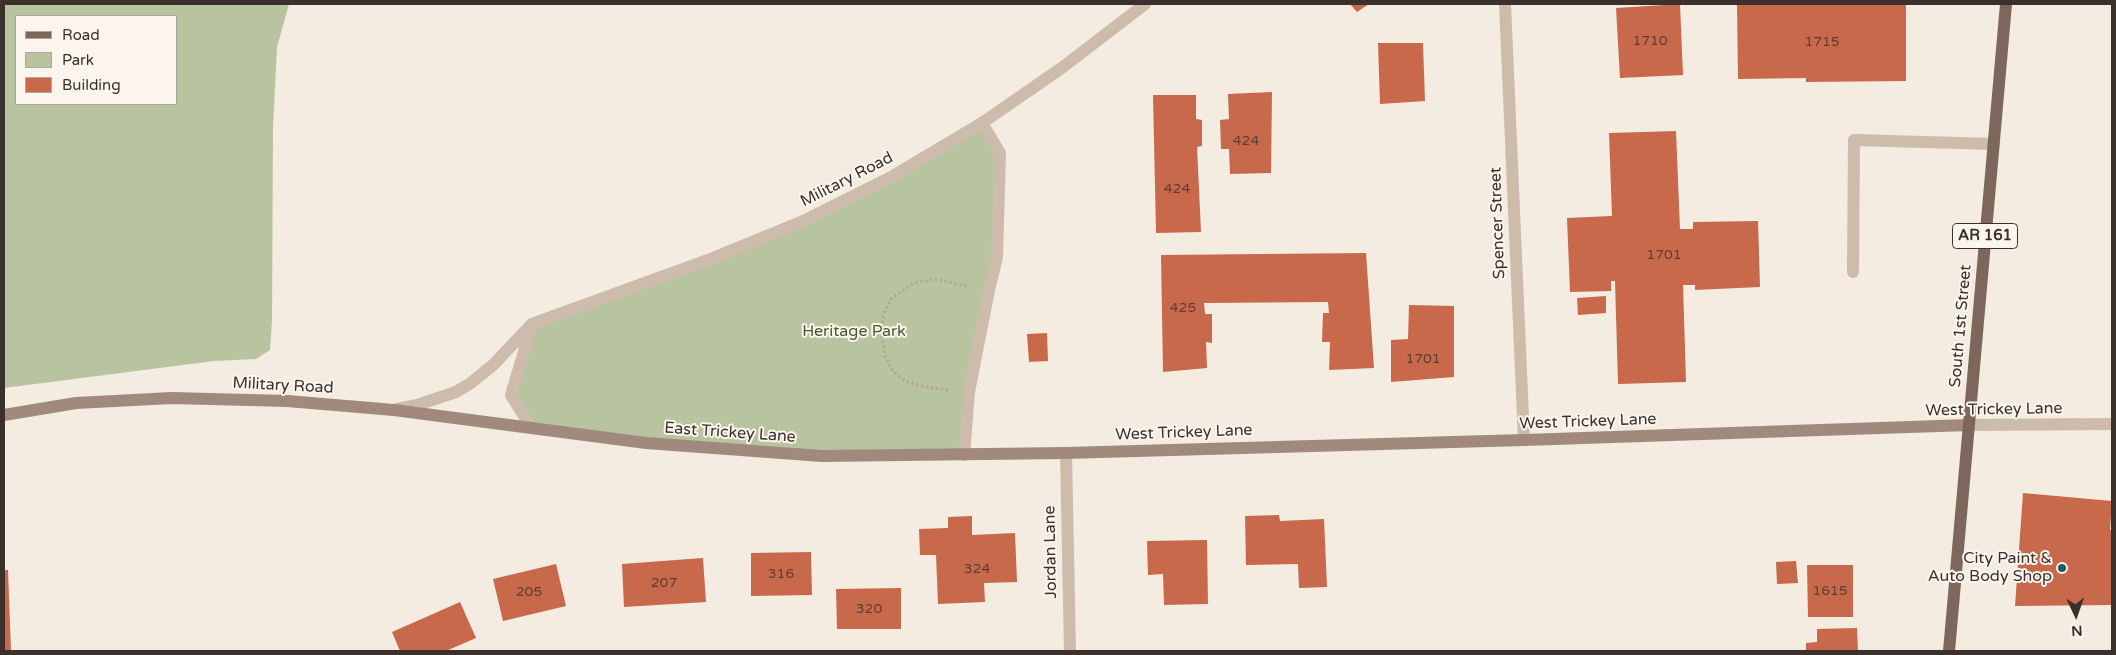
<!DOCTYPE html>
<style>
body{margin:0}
#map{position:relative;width:2116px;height:655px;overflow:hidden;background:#f4ebe1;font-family:"Varela Round",sans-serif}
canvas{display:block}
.frame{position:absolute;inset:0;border:5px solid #3b302b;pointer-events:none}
.legend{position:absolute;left:15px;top:15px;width:162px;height:90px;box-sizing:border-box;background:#fbf5ee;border:1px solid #aea6a0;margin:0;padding:6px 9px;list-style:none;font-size:15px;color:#3b302b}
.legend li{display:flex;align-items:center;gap:10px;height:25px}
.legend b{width:25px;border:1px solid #aea6a0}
.north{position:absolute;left:2051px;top:590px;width:50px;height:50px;-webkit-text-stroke:4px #fbf5ee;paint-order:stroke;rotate:177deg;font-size:14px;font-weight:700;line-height:20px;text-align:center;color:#3b302b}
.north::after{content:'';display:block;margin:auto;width:18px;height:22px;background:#3b302b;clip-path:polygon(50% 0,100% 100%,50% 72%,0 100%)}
</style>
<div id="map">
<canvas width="2116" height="655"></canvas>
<div class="frame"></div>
<ul class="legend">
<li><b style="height:6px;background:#7d675c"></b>Road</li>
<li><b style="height:14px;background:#b8c4a0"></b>Park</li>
<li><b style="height:14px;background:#c8694b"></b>Building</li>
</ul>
<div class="north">N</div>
</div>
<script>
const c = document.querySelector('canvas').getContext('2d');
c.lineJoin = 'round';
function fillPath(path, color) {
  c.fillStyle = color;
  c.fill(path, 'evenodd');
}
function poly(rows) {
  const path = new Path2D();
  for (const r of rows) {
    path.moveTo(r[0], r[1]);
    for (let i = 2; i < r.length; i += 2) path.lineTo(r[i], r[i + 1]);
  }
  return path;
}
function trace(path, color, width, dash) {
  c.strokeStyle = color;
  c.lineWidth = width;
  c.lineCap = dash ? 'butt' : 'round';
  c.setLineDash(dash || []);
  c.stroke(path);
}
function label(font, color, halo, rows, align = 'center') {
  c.font = font + ' "Varela Round",sans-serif';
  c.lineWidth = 4;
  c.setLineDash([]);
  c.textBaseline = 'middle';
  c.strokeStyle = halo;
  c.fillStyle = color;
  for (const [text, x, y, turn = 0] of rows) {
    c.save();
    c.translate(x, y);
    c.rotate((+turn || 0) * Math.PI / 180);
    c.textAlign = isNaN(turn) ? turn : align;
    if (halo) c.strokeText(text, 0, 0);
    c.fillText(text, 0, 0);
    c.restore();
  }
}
fillPath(poly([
 [4,4,289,4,277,47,273,127,272,320,270,350,256,359,214,361,4,388],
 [16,16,176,16,176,104,16,104],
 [982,123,1000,153,997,257,964,455,822,456,531,427,511,395,532,324,803,221]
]), '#b8c4a0');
fillPath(poly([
 [1350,4,1369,4,1357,12],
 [1680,4,1683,75,1620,78,1616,8],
 [1906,4,1906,81,1806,82,1806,78,1738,79,1737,5],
 [1378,43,1423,43,1425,101,1380,104],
 [1272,92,1271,173,1230,174,1229,149,1221,149,1220,120,1229,119,1228,94],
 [1153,95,1196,95,1196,119,1202,120,1202,146,1197,147,1201,232,1156,233],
 [1676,131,1680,229,1693,229,1693,222,1758,221,1760,287,1695,290,1695,285,1683,285,1686,382,1618,384,1615,281,1611,281,1611,291,1570,292,1567,218,1612,216,1609,133],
 [1366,253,1374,368,1329,370,1330,342,1322,342,1323,313,1329,313,1328,302,1204,303,1205,314,1212,314,1212,343,1206,342,1207,368,1163,372,1161,255],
 [1606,296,1606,313,1578,315,1577,298],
 [1409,305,1454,306,1454,377,1391,382,1391,340,1408,339],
 [1047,333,1048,361,1029,362,1027,334],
 [2023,493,2112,501,2110,530,2112,530,2112,605,2015,606],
 [1279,515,1280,521,1324,519,1327,587,1299,588,1298,564,1246,565,1245,516],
 [972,516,972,535,1015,533,1017,582,984,583,985,602,938,604,936,555,920,555,919,529,948,528,948,517],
 [1207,540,1208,604,1164,605,1163,574,1148,575,1147,541],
 [811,552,812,595,751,596,751,553],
 [703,558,706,602,624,607,622,564],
 [1796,561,1798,583,1777,584,1776,562],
 [556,564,566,606,503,621,493,579],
 [1807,565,1853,565,1853,617,1808,617],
 [4,570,8,570,11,651,4,651],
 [901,588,901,629,837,629,836,589],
 [460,602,476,638,446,651,400,651,392,632],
 [1857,628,1858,651,1806,651,1806,643,1817,642,1817,629]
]), '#c8694b');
trace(poly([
 [948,390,922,386,905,381,893,371,885,356,882,337,883,315,891,299,914,283,935,279,968,286]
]), '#b9a596', 3, [2.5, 2.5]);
trace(poly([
 [1853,272,1854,140,1994,144],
 [964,455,969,392,989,290,997,257,1000,153,982,123]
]), '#cdbbac', 12);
trace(poly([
 [1505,4,1524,440],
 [1066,453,1070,651]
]), '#cdbbac', 12);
trace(poly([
 [531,328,511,395,531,427],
 [397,409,417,405,456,392,471,383,493,365,532,324,708,260,803,221,893,176,982,123,1063,67,1145,4],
 [1969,425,2112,424]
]), '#cdbbac', 12);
trace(poly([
 [4,415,76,403,172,398,287,401,394,410,646,443,822,456,1066,453,1524,440,1969,425]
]), '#a18a7d', 12);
trace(poly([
 [1949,651,2006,4]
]), '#7d675c', 12);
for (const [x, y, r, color] of [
 [2062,568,5,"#1f5a5e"]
]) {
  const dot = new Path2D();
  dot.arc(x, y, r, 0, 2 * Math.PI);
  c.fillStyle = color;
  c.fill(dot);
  trace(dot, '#fbf5ee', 2);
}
label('14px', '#5e3e33', null, [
 ["1710",1650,41],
 ["1715",1822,42],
 ["424",1246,141],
 ["424",1177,189],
 ["1701",1664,255],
 ["425",1183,308],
 ["1701",1423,359],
 ["324",977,569],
 ["316",781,574],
 ["207",664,583],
 ["1615",1830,591],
 ["205",529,592],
 ["320",869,609]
]);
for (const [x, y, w] of [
 [1985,236,65]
]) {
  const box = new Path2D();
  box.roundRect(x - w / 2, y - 12.5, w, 25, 4);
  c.fillStyle = '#fbf5ee';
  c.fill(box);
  trace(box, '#3b302b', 1);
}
label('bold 15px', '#3b302b', null, [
 ["AR 161",1985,236]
]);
label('16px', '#3b302b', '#fbf5ee', [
 ["Military Road",847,180,-27],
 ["Spencer Street",1498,223,-92],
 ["South 1st Street",1961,326,-85],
 ["Military Road",283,386,3],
 ["West Trickey Lane",1994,410,-1],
 ["West Trickey Lane",1588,422,-2],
 ["East Trickey Lane",730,433,4],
 ["West Trickey Lane",1184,433,-2],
 ["Jordan Lane",1051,552,-91]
]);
label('16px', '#4a5a2e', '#fbf5ee', [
 ["Heritage Park",854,332]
]);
label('16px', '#3b302b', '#fbf5ee', [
 ["City Paint &",2052,559],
 ["Auto Body Shop",2052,577]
], 'right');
</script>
